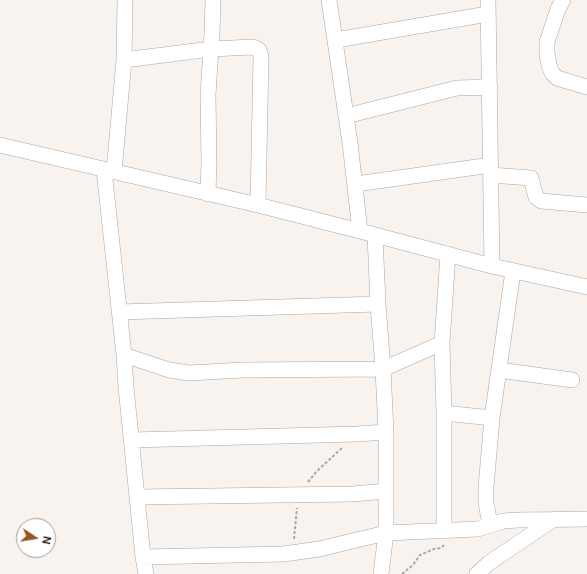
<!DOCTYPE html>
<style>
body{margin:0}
#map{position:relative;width:587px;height:574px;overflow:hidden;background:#f8f3ee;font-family:Manrope,sans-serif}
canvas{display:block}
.north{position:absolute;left:16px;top:518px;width:40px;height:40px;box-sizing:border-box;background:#fff;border:1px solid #9f9f9e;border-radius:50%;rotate:102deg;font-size:11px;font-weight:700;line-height:16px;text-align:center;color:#100e0d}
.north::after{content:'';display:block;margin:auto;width:14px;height:18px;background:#955420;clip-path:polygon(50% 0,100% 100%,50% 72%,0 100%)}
</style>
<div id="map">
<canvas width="587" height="574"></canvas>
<div class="north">N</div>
</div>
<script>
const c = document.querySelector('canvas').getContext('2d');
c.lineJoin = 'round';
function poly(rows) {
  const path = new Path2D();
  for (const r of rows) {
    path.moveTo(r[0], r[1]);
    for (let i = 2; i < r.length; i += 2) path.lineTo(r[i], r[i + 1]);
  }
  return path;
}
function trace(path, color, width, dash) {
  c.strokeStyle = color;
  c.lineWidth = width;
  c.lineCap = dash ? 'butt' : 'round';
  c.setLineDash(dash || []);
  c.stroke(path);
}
const minor = poly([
 [329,0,350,143,360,231],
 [488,0,492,266],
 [563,0,558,9,547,42,547,53,549,65,552,73,557,78,587,87],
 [336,40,488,14],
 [124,60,125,0],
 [346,116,457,88,490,87],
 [0,145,258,205,360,231,492,266,587,287],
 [104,170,124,355,126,387,143,557,146,574],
 [114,172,124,60,211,49,253,47,259,50,261,56,258,205],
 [491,175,531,178,536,197,541,201,587,205],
 [356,184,491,165],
 [208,194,209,163,208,95,212,33,213,0],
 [375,235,378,304,383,369,386,432,386,533,381,574],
 [119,312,378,304],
 [124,355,169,370,189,373,243,370,383,369,442,343],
 [499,370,572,380],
 [444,413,492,418],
 [132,440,357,434,386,432],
 [137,497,353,494,386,491],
 [490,524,486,503,486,487,492,418,513,271],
 [444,531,444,413,442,343,448,254],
 [143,557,284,554,319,549,386,533,478,529,503,521,518,520,587,519],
 [477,574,489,563,554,519]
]);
trace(minor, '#aba6a1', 16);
trace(poly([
 [308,482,317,471,343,447],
 [294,539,297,508],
 [402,574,413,565,420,555,434,549,441,548,445,544]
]), '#aba7a3', 2, [3, 2]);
trace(minor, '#fff', 15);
</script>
